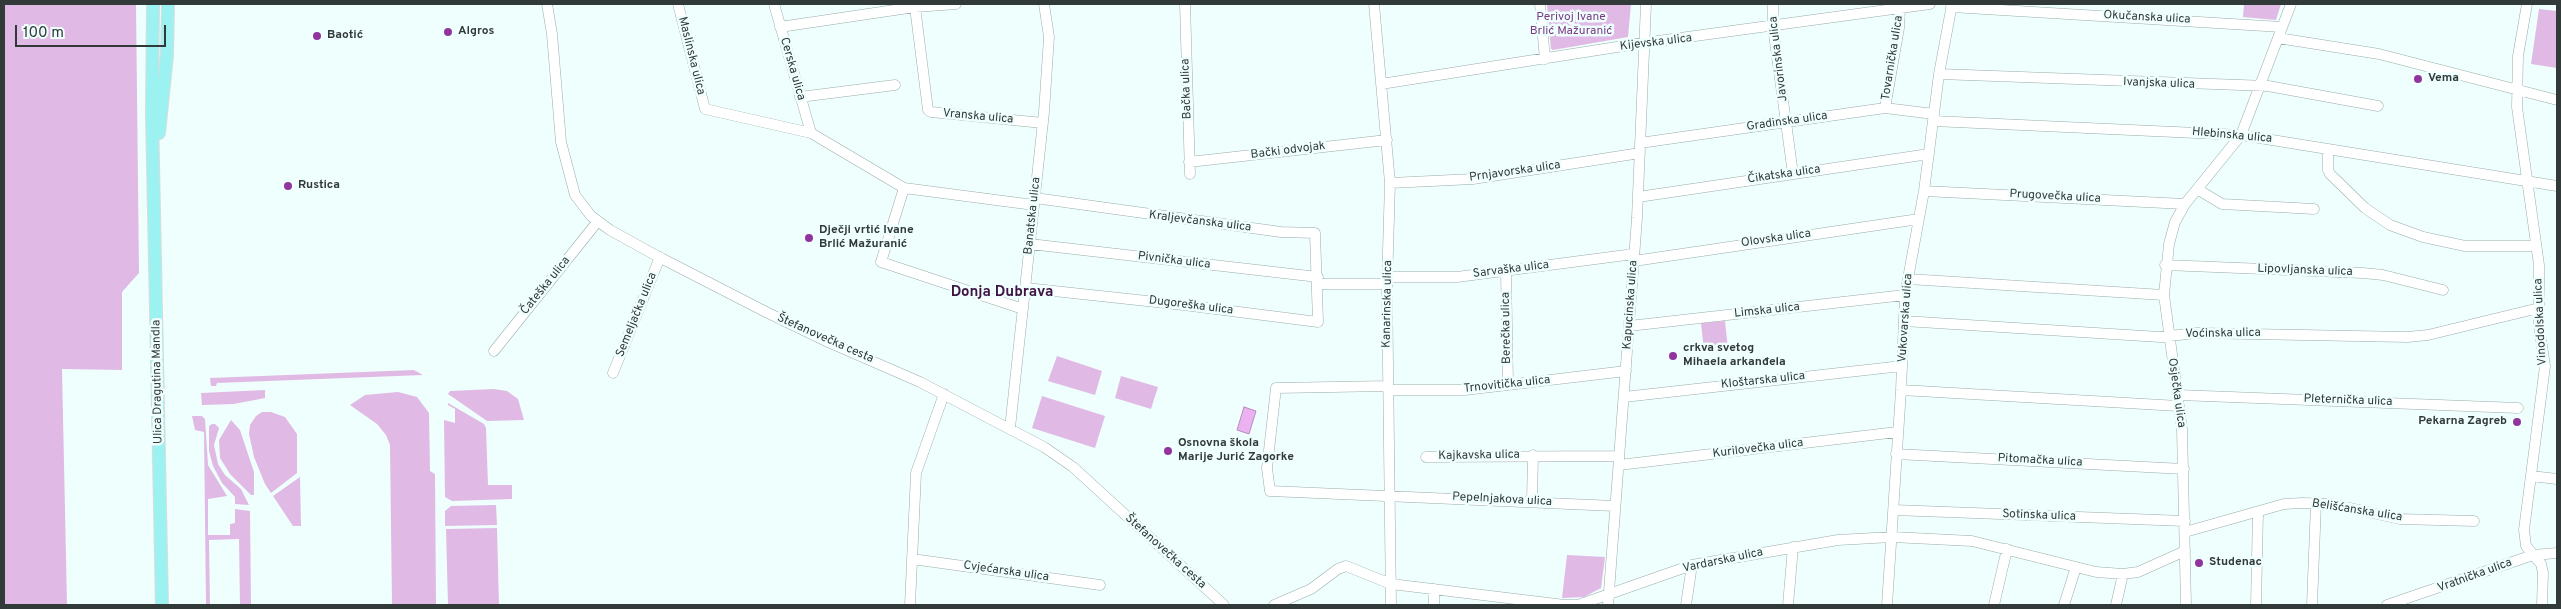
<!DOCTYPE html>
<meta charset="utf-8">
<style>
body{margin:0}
#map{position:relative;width:2561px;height:609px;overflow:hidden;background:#effffe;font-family:Overpass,sans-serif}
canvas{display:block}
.frame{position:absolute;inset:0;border:5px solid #323a39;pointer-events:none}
.scale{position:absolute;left:15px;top:25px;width:151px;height:22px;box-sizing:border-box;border:2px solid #323a39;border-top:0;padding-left:6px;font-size:15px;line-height:18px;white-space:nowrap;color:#323a39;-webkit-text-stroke:4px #effffe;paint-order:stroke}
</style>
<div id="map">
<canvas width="2561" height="609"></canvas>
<div class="frame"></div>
<div class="scale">100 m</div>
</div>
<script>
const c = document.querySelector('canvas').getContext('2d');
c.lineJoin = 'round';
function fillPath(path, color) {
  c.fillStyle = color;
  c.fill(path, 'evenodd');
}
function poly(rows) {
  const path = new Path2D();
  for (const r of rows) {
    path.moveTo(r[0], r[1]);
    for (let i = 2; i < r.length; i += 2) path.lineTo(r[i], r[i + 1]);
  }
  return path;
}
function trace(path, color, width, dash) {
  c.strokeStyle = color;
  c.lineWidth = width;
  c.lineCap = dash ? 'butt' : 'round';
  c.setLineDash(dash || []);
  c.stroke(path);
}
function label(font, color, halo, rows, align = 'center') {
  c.font = font + ' Overpass,sans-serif';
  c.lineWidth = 5;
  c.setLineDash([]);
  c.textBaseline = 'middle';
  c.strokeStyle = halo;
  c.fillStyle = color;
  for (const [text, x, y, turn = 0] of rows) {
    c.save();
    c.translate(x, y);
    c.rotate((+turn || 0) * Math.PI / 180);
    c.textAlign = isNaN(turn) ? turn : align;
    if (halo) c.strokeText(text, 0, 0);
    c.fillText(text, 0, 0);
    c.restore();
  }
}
fillPath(poly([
 [4,4,136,4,139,273,122,292,122,370,62,369,67,605,4,605],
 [1547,4,1631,4,1628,37,1553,50,1551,49],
 [2244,4,2281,4,2276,20,2243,17],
 [2539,9,2557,11,2557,68,2531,64],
 [1725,321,1728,349,1704,351,1701,323],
 [1057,356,1102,371,1095,395,1048,381],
 [414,370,423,375,217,383,216,386,211,386,210,378],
 [1121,376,1158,387,1151,409,1115,398],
 [494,389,507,391,518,399,524,420,487,421,448,394,450,391],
 [265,390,265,398,234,404,202,405,201,393],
 [398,392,417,397,429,413,430,471,435,474,436,605,392,605,390,445,386,435,377,424,350,405,365,395],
 [1042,396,1105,416,1095,448,1032,428],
 [448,403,484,424,486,428,488,485,512,485,512,499,452,501,445,497,444,420,455,423,455,409,448,405],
 [271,412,285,417,297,434,297,473,271,493,265,484,254,457,249,434,250,425,256,416,262,412],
 [192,416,202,416,205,419,208,465,227,496,208,499,208,535,230,535,230,524,235,523,235,509,250,511,251,605,240,605,239,539,209,540,210,605,206,605,204,432,195,430],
 [231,420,240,430,254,472,254,495,251,495,230,474,220,458,219,440],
 [212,424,215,424,219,428,214,445,218,464,225,475,241,489,249,505,235,504,235,497,222,483,213,466,209,451,209,426],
 [300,477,301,526,293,526,273,496],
 [496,505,497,525,445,526,445,511,451,506],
 [497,528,499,605,448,605,446,529],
 [1567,555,1605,557,1601,588,1584,597,1562,598]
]), '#e0bae4');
const water = poly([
 [1244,407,1256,411,1249,434,1237,430,1244,407]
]);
fillPath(water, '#ebb1f0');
trace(water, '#b48db9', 1);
const minor = poly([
 [547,4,552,34,561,142,575,195,591,216,610,230,657,256,766,312,828,342,920,382,1044,447,1073,467,1224,605],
 [678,4,705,109,811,133,904,188,1034,205],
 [774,4,811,133],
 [1185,4,1190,174],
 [1374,4,1390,183,1387,284,1391,605],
 [1540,4,1545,59],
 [1773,4,1773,27,1793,174],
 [2527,4,2518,56,2517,107,2539,265,2539,326,2545,366,2524,530,2526,546,2541,564,2543,573,2542,605],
 [915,7,928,110,931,112,1043,123],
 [1951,7,2282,27],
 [780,27,915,7,956,4],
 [2278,38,2379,54,2557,100],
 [1939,74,2268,86,2378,106],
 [1381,84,1636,44,1930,4],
 [800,97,895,85],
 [1885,108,1899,28,1900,8],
 [1933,121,2241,135,2557,186],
 [1640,143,1885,108,1934,114],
 [2328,149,2328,170,2330,174,2365,208,2390,225,2423,237,2465,246,2536,246],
 [1189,162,1387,140],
 [1390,183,1473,179,1640,153],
 [904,188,881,262,1023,309],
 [2197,189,2222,204,2314,209],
 [1924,191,2185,204],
 [1638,197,1929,154],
 [1030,244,1318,277],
 [1634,261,1919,219],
 [2165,265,2363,273,2383,275,2443,290],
 [1506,271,1508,385],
 [1388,277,1457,277,1634,254],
 [1908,279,2164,295],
 [1318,284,1387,284],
 [1026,288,1184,305,1318,322,1315,233,1281,232,1035,198],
 [1904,321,2160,337,2197,333,2408,337,2428,335,2539,308],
 [1629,326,1905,295],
 [494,351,598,221],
 [613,373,660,257],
 [1388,386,1276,388,1267,468,1270,491,1615,506],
 [1388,390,1465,390,1626,371],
 [1901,390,2179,406],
 [2178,395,2518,408],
 [1624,397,1902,366],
 [1010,428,1044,112,1049,37,1044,4],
 [1896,454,2184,469],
 [1426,457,1619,456],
 [1619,465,1897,432],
 [2531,476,2557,479],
 [1532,501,1533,455],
 [1894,510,2185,521],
 [2185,532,2284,504,2302,503,2332,504,2400,519,2474,521],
 [912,559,1100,585],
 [910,605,916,473,944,394],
 [1274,605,1311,589,1338,569,1346,566,1391,584,1565,605,1578,605,1692,565,1838,540,1892,537,1972,541,2096,572,2123,574,2138,572,2185,551],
 [1434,605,1434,589],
 [1608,605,1637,218,1646,4],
 [1686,605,1692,565],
 [1788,605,1793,547],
 [1887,605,1901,390,1905,295,1924,191,1939,74,1952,4],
 [1994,605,2007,549],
 [2064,605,2076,567],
 [2116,605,2123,574],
 [2186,605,2182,429,2164,295,2169,244,2175,222,2185,204,2241,135,2291,4],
 [2256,605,2258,512],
 [2312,605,2316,503],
 [2387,605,2533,555,2557,553]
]);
const major = poly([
 [153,4,152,114,162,605],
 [159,133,167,55,168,4]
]);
trace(minor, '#99acab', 11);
trace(major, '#dadcdb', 14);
trace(minor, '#fff', 10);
trace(major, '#9cf2f0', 12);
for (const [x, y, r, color] of [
 [448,32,5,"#92349d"],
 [317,36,5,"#92349d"],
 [2418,79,5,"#92349d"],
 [288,186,5,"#92349d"],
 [809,238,5,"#92349d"],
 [1673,356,5,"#92349d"],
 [2517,422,5,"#92349d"],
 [1168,451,5,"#92349d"],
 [2199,563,5,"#92349d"]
]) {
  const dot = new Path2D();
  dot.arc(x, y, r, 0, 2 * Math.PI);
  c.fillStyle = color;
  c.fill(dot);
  trace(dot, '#effffe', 2);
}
label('12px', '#7b3883', '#effffe', [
 ["Perivoj Ivane",1571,18],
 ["Brlić Mažuranić",1571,32]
]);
label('12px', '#323a39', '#effffe', [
 ["Okučanska ulica",2147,18,3],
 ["Kijevska ulica",1656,43,-7],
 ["Maslinska ulica",691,56,76],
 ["Tovarnička ulica",1893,58,-81],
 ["Javorinska ulica",1779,59,-97],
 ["Cerska ulica",792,69,74],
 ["Ivanjska ulica",2159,84,2],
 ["Bačka ulica",1187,89,-92],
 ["Vranska ulica",978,117,5],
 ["Gradinska ulica",1787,122,-8],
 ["Hlebinska ulica",2232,136,5],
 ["Bački odvojak",1288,151,-7],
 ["Prnjavorska ulica",1515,172,-8],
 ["Čikatska ulica",1784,175,-8],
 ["Prugovečka ulica",2055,197,3],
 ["Banatska ulica",1033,216,-84],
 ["Kraljevčanska ulica",1200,222,7],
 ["Olovska ulica",1776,239,-8],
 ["Pivnička ulica",1174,261,7],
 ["Sarvaška ulica",1511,270,-7],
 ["Lipovljanska ulica",2305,271,2],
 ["Čateška ulica",546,286,-51],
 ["Kanarinska ulica",1388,304,-89],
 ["Kapucinska ulica",1631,305,-86],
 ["Dugoreška ulica",1191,306,7],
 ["Limska ulica",1767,311,-6],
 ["Semeljačka ulica",637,315,-68],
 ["Vukovarska ulica",1906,318,-86],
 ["Vinodolska ulica",2541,322,-93],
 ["Berečka ulica",1507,328,-91],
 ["Voćinska ulica",2223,334,-1],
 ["Štefanovečka cesta",825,339,24],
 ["Kloštarska ulica",1763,381,-6],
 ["Ulica Dragutina Mandla",158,382,-91],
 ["Trnovitička ulica",1507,385,-6],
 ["Osječka ulica",2176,393,82],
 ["Pleternička ulica",2348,401,2],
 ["Kurilovečka ulica",1758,449,-7],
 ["Kajkavska ulica",1479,456,-1],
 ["Pitomačka ulica",2040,461,3],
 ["Pepelnjakova ulica",1502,500,3],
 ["Belišćanska ulica",2357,511,9],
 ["Sotinska ulica",2039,516,2],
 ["Štefanovečka cesta",1165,552,42],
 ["Vardarska ulica",1723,561,-12],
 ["Cvjećarska ulica",1006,572,8],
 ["Vratnička ulica",2475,576,-20]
]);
label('bold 12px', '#323a39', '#effffe', [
 ["Algros",458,32],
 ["Baotić",327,36],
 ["Vema",2428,79],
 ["Rustica",298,186],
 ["Dječji vrtić Ivane",819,231],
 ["Brlić Mažuranić",819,245],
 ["crkva svetog",1683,349],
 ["Mihaela arkanđela",1683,363],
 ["Pekarna Zagreb",2507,422,"right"],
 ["Osnovna škola",1178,444],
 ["Marije Jurić Zagorke",1178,458],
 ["Studenac",2209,563]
], 'left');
label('bold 15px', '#401345', '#effffe', [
 ["Donja Dubrava",1002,293]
]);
</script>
